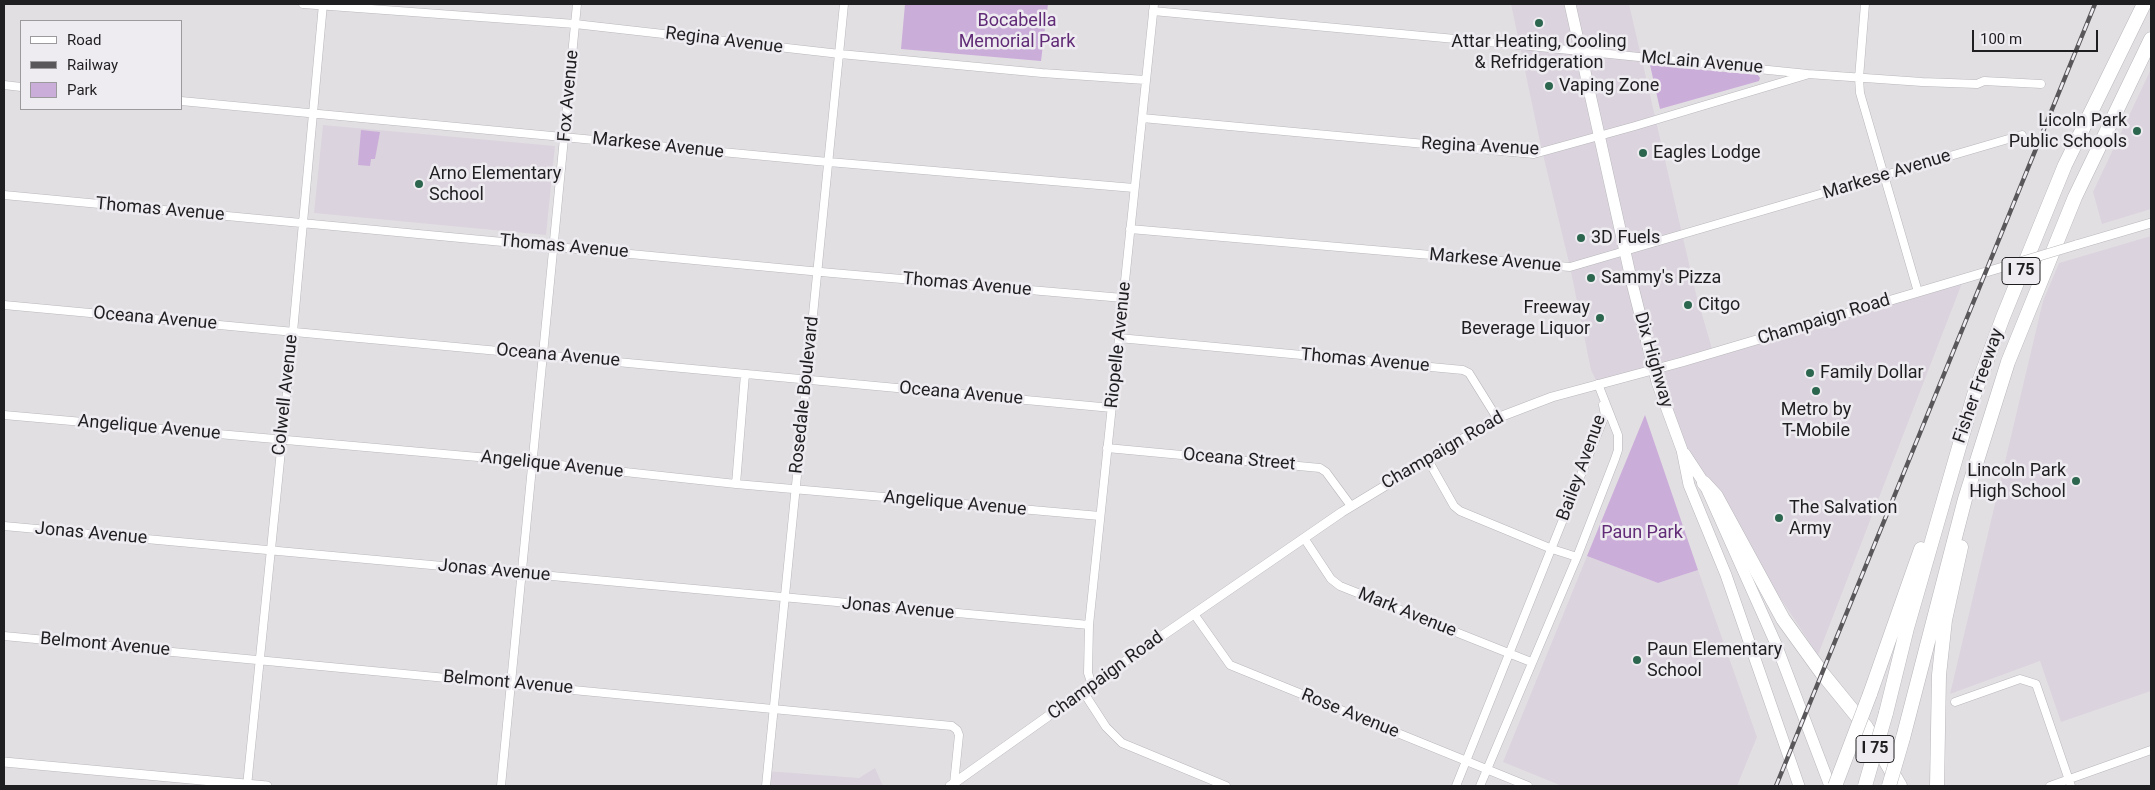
<!DOCTYPE html>
<style>
body{margin:0}
#map{position:relative;width:2155px;height:790px;overflow:hidden;background:#e2dfe3;font-family:Roboto,sans-serif}
canvas{display:block}
.frame{position:absolute;inset:0;border:5px solid #1f1e20;pointer-events:none}
.legend{position:absolute;left:20px;top:20px;width:162px;height:90px;box-sizing:border-box;background:#efecf1;border:1px solid #9c9a9d;margin:0;padding:6px 9px;list-style:none;font-size:15px;color:#1f1e20}
.legend li{display:flex;align-items:center;gap:10px;height:25px}
.legend b{width:25px;border:1px solid #9c9a9d}
.scale{position:absolute;left:1972px;top:30px;width:126px;height:22px;box-sizing:border-box;border:2px solid #1f1e20;border-top:0;padding-left:6px;font-size:15px;line-height:18px;white-space:nowrap;color:#1f1e20;-webkit-text-stroke:4px #efecf1;paint-order:stroke}
</style>
<div id="map">
<canvas width="2155" height="790"></canvas>
<div class="frame"></div>
<ul class="legend">
<li><b style="height:6px;background:#fff"></b>Road</li>
<li><b style="height:6px;background:#59575a"></b>Railway</li>
<li><b style="height:14px;background:#cbadd9"></b>Park</li>
</ul>
<div class="scale">100 m</div>
</div>
<script>
const c = document.querySelector('canvas').getContext('2d');
c.lineJoin = 'round';
function fillPath(path, color) {
  c.fillStyle = color;
  c.fill(path, 'evenodd');
}
function poly(rows) {
  const path = new Path2D();
  for (const r of rows) {
    path.moveTo(r[0], r[1]);
    for (let i = 2; i < r.length; i += 2) path.lineTo(r[i], r[i + 1]);
  }
  return path;
}
function trace(path, color, width, dash) {
  c.strokeStyle = color;
  c.lineWidth = width;
  c.lineCap = dash ? 'butt' : 'round';
  c.setLineDash(dash || []);
  c.stroke(path);
}
function label(font, color, halo, rows, align = 'center') {
  c.font = font + ' Roboto,sans-serif';
  c.lineWidth = 5;
  c.setLineDash([]);
  c.textBaseline = 'middle';
  c.strokeStyle = halo;
  c.fillStyle = color;
  for (const [text, x, y, turn = 0] of rows) {
    c.save();
    c.translate(x, y);
    c.rotate((+turn || 0) * Math.PI / 180);
    c.textAlign = isNaN(turn) ? turn : align;
    if (halo) c.strokeText(text, 0, 0);
    c.fillText(text, 0, 0);
    c.restore();
  }
}
fillPath(poly([
 [1511,4,1629,4,1696,294,1713,352,1964,278,1818,655,1682,450,1653,369,1598,384,1591,370,1570,267,1540,142],
 [2151,69,2151,209,2102,224,2093,192],
 [323,125,555,146,546,235,314,213],
 [2151,236,2151,691,2061,722,2040,661,1950,694,2043,301,2059,263],
 [1587,556,1658,583,1698,570,1757,737,1737,786,1562,786,1503,762],
 [875,768,883,786,766,786,767,771,859,778]
]), '#dbd3de');
fillPath(poly([
 [905,4,1048,4,1041,61,901,49],
 [1650,65,1758,75,1760,78,1759,81,1660,109],
 [361,130,380,132,375,159,371,159,370,166,358,165],
 [1645,415,1698,570,1658,583,1587,556]
]), '#cbadd9');
const minor = poly([
 [303,4,575,24,840,54,1042,73,1145,80],
 [1865,4,1859,78,1860,93,1918,292],
 [1153,11,1520,45,1808,74,1922,82,1977,84,1984,81,2041,84],
 [4,85,21,87],
 [181,101,817,161,1134,188],
 [1142,118,1534,154,1635,126,1806,75],
 [4,195,832,273,1123,298],
 [1130,229,1570,267,2022,135],
 [4,305,1112,408],
 [1119,338,1463,370,1469,373,1497,418],
 [4,415,523,461,736,484,1100,516],
 [1107,448,1320,468,1326,472,1351,506],
 [1428,460,1454,506,1460,511,1552,549,1577,557],
 [736,484,745,374],
 [4,526,1089,625],
 [1304,538,1331,579,1340,586,1531,662],
 [1194,614,1230,665,1528,786],
 [4,636,952,726,957,730,959,735,954,784],
 [1092,685,1088,673,1089,625,1154,4],
 [1084,693,1106,727,1122,743,1226,786],
 [1955,702,2020,679,2036,684,2071,786],
 [247,786,293,332,323,4],
 [501,786,577,4],
 [766,786,844,4],
 [1456,786,1605,415,1603,405],
 [1480,786,1577,557,1615,459,1618,450,1618,435,1598,384],
 [2050,786,2151,750]
]);
const tertiary = poly([
 [2076,245,2151,223],
 [4,762,267,786],
 [950,786,1127,660,1342,512,1497,418,1552,397,1682,362,2003,267]
]);
const primary = poly([
 [1570,4,1632,283,1657,382,1682,450,1689,485,1726,575,1799,786],
 [1685,454,1704,483,1776,644,1830,786]
]);
const motorway = poly([
 [1704,483,1716,496,1783,619,1822,673,1866,727,1900,786],
 [1870,694,1921,549],
 [1886,713,1907,628,1974,395,2003,317,2065,165,2144,4],
 [1903,738,1965,499,2008,362,2075,197,2151,39],
 [1937,786,1939,675,1945,620,1961,547]
]);
trace(minor, '#b9b7bb', 9);
trace(tertiary, '#b9b7bb', 10);
trace(primary, '#b9b7bb', 12);
trace(motorway, '#b9b7bb', 15);
trace(minor, '#fff', 8);
trace(tertiary, '#fff', 9);
trace(primary, '#fff', 11);
trace(motorway, '#fff', 14);
const rail = poly([
 [1776,786,2095,4]
]);
trace(rail, '#59575a', 4.5);
trace(rail, '#efecf1', 2.5, [8]);
const tertiaryBridge = poly([
 [2003,267,2076,245]
]);
const motorwayBridge = poly([
 [1835,786,1870,694],
 [1865,786,1886,713],
 [1889,786,1903,738]
]);
trace(tertiaryBridge, '#b9b7bb', 10, []);
trace(motorwayBridge, '#b9b7bb', 15, []);
trace(tertiaryBridge, '#fff', 9);
trace(motorwayBridge, '#fff', 14);
for (const [x, y, r, color] of [
 [1539,23,5,"#2c664f"],
 [1549,86,5,"#2c664f"],
 [2137,131,5,"#2c664f"],
 [1643,153,5,"#2c664f"],
 [419,184,5,"#2c664f"],
 [1581,238,5,"#2c664f"],
 [1591,278,5,"#2c664f"],
 [1688,305,5,"#2c664f"],
 [1600,318,5,"#2c664f"],
 [1810,373,5,"#2c664f"],
 [1816,391,5,"#2c664f"],
 [2076,481,5,"#2c664f"],
 [1779,518,5,"#2c664f"],
 [1637,660,5,"#2c664f"]
]) {
  const dot = new Path2D();
  dot.arc(x, y, r, 0, 2 * Math.PI);
  c.fillStyle = color;
  c.fill(dot);
  trace(dot, '#efecf1', 2);
}
for (const [x, y, w] of [
 [2021,271,38],
 [1875,749,38]
]) {
  const box = new Path2D();
  box.roundRect(x - w / 2, y - 13.5, w, 27, 4);
  c.fillStyle = '#efecf1';
  c.fill(box);
  trace(box, '#1f1e20', 1);
}
label('bold 16px', '#1f1e20', null, [
 ["I 75",2021,271],
 ["I 75",1875,749]
]);
label('18px', '#612b77', '#efecf1', [
 ["Bocabella",1017,21],
 ["Memorial Park",1017,42],
 ["Paun Park",1642,533]
]);
label('18px', '#1f1e20', '#efecf1', [
 ["Regina Avenue",724,41,7],
 ["McLain Avenue",1702,63,5],
 ["Fox Avenue",569,96,-85],
 ["Markese Avenue",658,146,6],
 ["Regina Avenue",1480,147,3],
 ["Markese Avenue",1887,175,-17],
 ["Thomas Avenue",160,210,5],
 ["Thomas Avenue",564,247,5],
 ["Markese Avenue",1495,261,5],
 ["Thomas Avenue",967,285,5],
 ["Oceana Avenue",155,319,5],
 ["Champaign Road",1824,320,-17],
 ["Riopelle Avenue",1119,345,-84],
 ["Oceana Avenue",558,356,5],
 ["Dix Highway",1653,360,74],
 ["Thomas Avenue",1365,361,5],
 ["Fisher Freeway",1979,386,-71],
 ["Oceana Avenue",961,394,5],
 ["Colwell Avenue",286,395,-84],
 ["Rosedale Boulevard",805,395,-84],
 ["Angelique Avenue",149,428,5],
 ["Champaign Road",1443,451,-30],
 ["Oceana Street",1239,460,5],
 ["Angelique Avenue",552,465,6],
 ["Bailey Avenue",1582,468,-70],
 ["Angelique Avenue",955,504,5],
 ["Jonas Avenue",91,534,5],
 ["Jonas Avenue",494,571,5],
 ["Jonas Avenue",898,609,5],
 ["Mark Avenue",1407,613,22],
 ["Belmont Avenue",105,645,5],
 ["Champaign Road",1106,676,-36],
 ["Belmont Avenue",508,683,5],
 ["Rose Avenue",1350,714,22]
]);
label('18px', '#1f1e20', '#efecf1', [
 ["Attar Heating, Cooling",1539,42,"center"],
 ["& Refridgeration",1539,63,"center"],
 ["Vaping Zone",1559,86],
 ["Licoln Park",2127,121,"right"],
 ["Public Schools",2127,142,"right"],
 ["Eagles Lodge",1653,153],
 ["Arno Elementary",429,174],
 ["School",429,195],
 ["3D Fuels",1591,238],
 ["Sammy's Pizza",1601,278],
 ["Citgo",1698,305],
 ["Freeway",1590,308,"right"],
 ["Beverage Liquor",1590,329,"right"],
 ["Family Dollar",1820,373],
 ["Metro by",1816,410,"center"],
 ["T-Mobile",1816,431,"center"],
 ["Lincoln Park",2066,471,"right"],
 ["High School",2066,492,"right"],
 ["The Salvation",1789,508],
 ["Army",1789,529],
 ["Paun Elementary",1647,650],
 ["School",1647,671]
], 'left');
</script>
